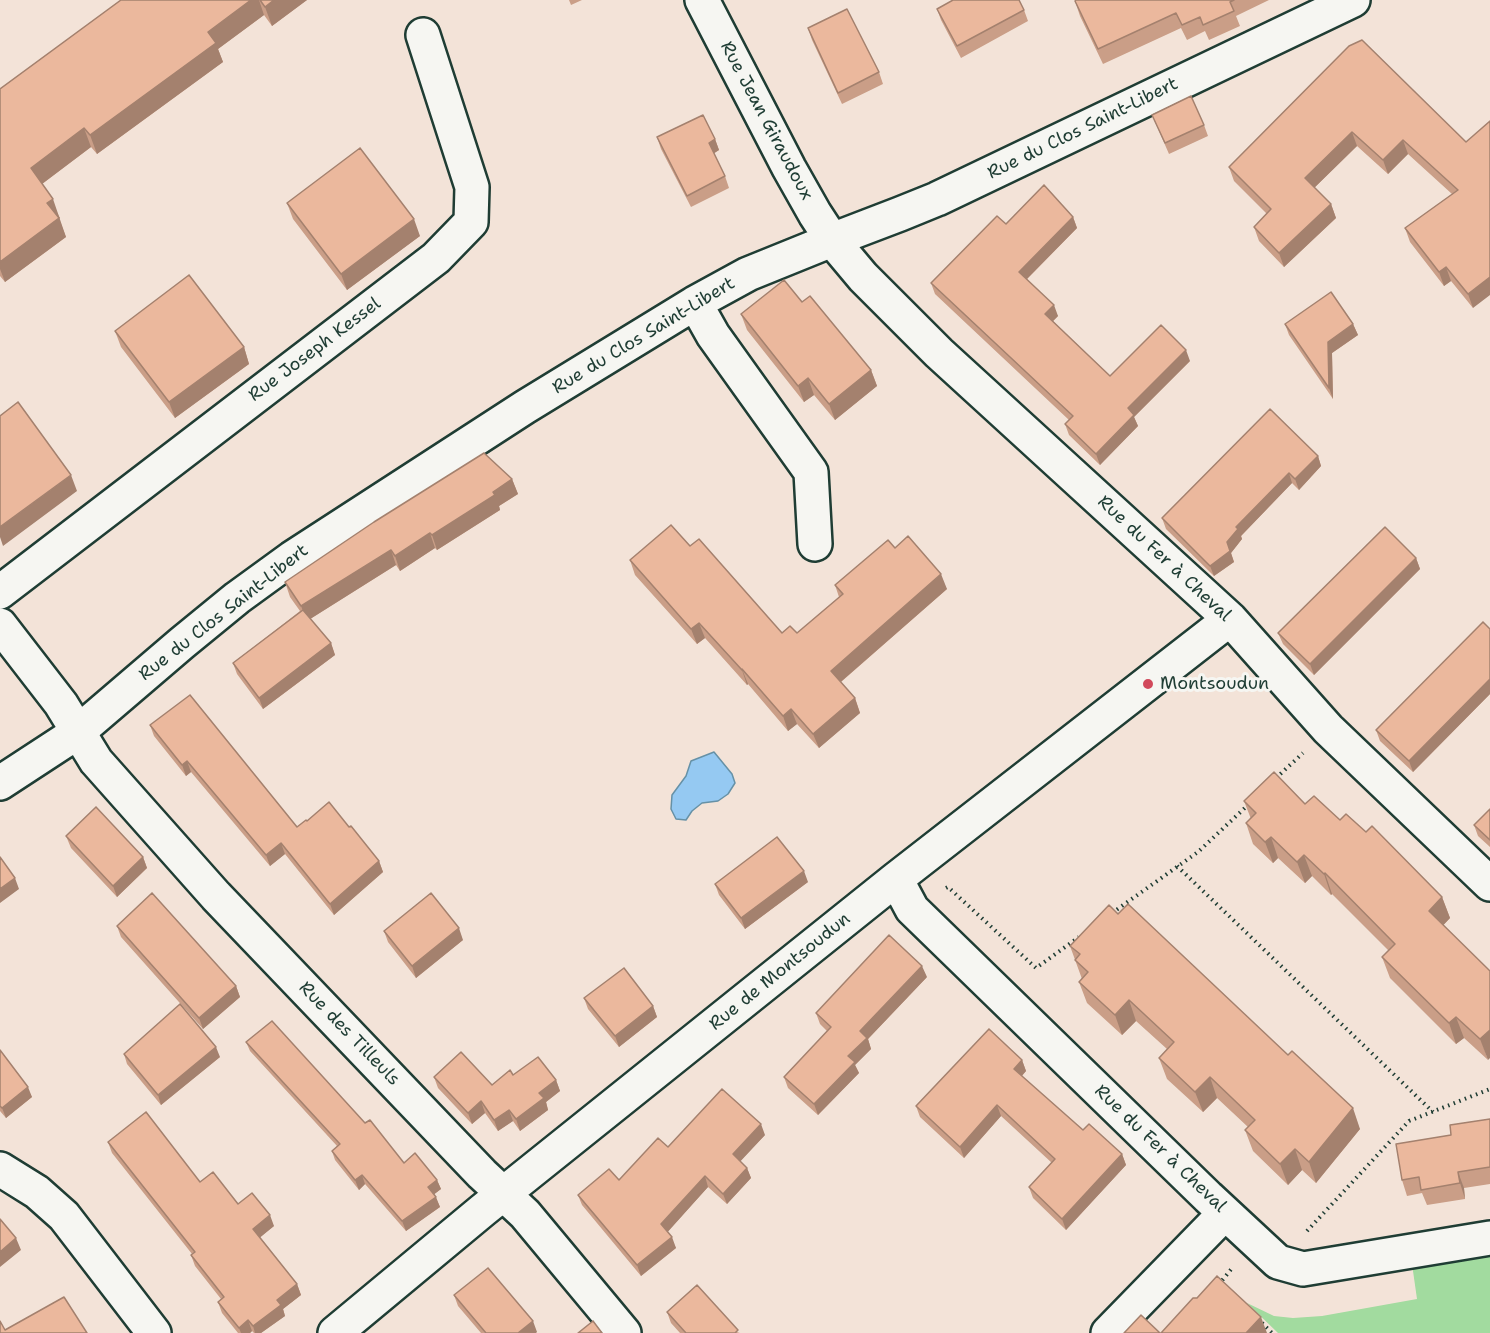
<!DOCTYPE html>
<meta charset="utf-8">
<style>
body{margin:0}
canvas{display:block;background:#f3e3d8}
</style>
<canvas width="1490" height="1333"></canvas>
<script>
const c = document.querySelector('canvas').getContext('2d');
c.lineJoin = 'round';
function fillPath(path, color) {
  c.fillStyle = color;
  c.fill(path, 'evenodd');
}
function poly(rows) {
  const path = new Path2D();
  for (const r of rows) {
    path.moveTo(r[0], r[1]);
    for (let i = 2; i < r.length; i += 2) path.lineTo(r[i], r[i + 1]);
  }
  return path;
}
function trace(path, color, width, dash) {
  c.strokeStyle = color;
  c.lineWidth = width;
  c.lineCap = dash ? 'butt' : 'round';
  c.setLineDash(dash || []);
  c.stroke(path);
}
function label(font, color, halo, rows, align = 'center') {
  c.font = font + ' "Shantell Sans",sans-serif';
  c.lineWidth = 6;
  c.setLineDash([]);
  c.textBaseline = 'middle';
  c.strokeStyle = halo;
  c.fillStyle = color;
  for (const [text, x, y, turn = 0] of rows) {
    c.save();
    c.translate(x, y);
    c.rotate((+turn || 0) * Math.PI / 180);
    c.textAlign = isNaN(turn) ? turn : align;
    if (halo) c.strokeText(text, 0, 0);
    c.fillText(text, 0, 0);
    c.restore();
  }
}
fillPath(poly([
 [1490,1254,1490,1333,1278,1333,1247,1303,1274,1316,1293,1318,1322,1316,1417,1299,1412,1264]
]), '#a2db9f');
const water = poly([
 [714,752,732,774,735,783,728,794,718,801,702,803,692,811,686,820,676,819,671,809,672,795,686,776,691,761,714,752]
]);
fillPath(water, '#95c9f2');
trace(water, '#6691a6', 1.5);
const minor = poly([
 [702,0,789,168,815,214,832,240,863,277,939,353,1230,619,1328,729,1490,884],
 [695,303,713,335,811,472,815,544],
 [0,592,436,258,471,222,472,187,423,35],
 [0,625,61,704,96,761,216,896,482,1174,525,1214,624,1333],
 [0,783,78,732,182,643,237,598,292,558,525,407,695,303,748,274,832,240,900,214,937,199,1353,0],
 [896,879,912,909,1208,1197,1278,1262,1303,1269,1490,1238],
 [0,1169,37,1192,64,1216,154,1333],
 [335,1333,483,1210,896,879,1230,619],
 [1108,1333,1225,1213]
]);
trace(minor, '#1f3d34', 38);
trace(poly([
 [1276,778,1303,753],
 [1177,866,1433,1112],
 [946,888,948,887,1036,968,1079,937],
 [1112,913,1198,852,1249,804],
 [1307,1231,1409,1121,1490,1089],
 [1222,1284,1220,1283,1233,1267],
 [1262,1323,1272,1333]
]), '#1f3d34', 4, [1.5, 4.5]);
trace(minor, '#f6f6f2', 33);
fillPath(poly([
 [121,0,307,0,272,26,264,15,218,49,223,62,97,154,91,147,42,184,60,218,59,219,66,237,5,282,0,276,0,89],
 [569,0,582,0,571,5],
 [1076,0,1269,0,1236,16,1240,26,1209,40,1205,31,1187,40,1181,28,1103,64,1080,16,1075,1],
 [937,9,1024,10,1028,21,961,58,941,20],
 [808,28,879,72,883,84,842,104,812,40],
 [1349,46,1466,142,1473,308,1451,281,1444,286,1410,242,1405,228,1452,194,1408,154,1388,174,1357,146,1314,188,1331,204,1336,218,1284,267,1259,241,1254,227,1267,214,1234,181,1229,167],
 [1152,115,1204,125,1208,136,1169,154],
 [657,137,715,139,719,150,714,153,725,176,729,188,691,207,661,149],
 [287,203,420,236,347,290,293,219],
 [1073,217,1077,228,1027,279,1058,316,1053,321,1110,376,1190,361,1134,417,1138,426,1100,465,1069,435,1065,424,1069,420,935,294,931,283,1006,224],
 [802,302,871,370,877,386,835,420,814,395,804,402,747,330,741,314],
 [1285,324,1353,324,1358,335,1332,353,1333,399,1289,335],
 [115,331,244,347,249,364,175,418,121,347],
 [1318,456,1321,466,1299,490,1292,483,1241,536,1242,539,1231,553,1234,562,1214,576,1166,529,1162,518],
 [512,479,518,494,499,506,500,510,437,550,435,548,400,571,396,565,310,619,331,643,335,655,263,709,237,674,233,663,300,611,290,597,285,582],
 [690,546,782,633,797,633,839,597,835,585,895,548,947,589,841,682,855,698,860,713,819,748,797,724,788,731,748,684,747,685,705,638,697,644,635,575,630,560],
 [1416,558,1420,569,1314,675,1283,644,1278,633],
 [1490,629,1490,694,1413,772,1380,741,1376,730],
 [150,725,297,827,307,821,349,827,379,861,383,872,334,915,285,854,270,866,191,772,186,776,154,736],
 [1244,801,1305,804,1366,832,1442,897,1450,918,1443,925,1488,1060,1464,1038,1456,1044,1390,978,1382,957,1389,951,1332,894,1331,895,1312,876,1305,883,1278,858,1273,863,1253,844,1246,823,1251,819],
 [1490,809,1490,847,1478,836,1474,825],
 [66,836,143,857,147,868,117,897,71,848],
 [808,882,745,929,719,895,715,884],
 [117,926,236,986,240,997,203,1029,121,937],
 [384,931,463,940,416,978,388,942],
 [1070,946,1360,1129,1316,1183,1302,1170,1288,1185,1253,1151,1245,1130,1248,1127,1217,1098,1203,1112,1167,1079,1159,1058,1167,1049,1136,1021,1122,1035,1087,1003,1079,982,1082,979],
 [927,977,868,1039,871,1049,855,1065,859,1073,818,1115,788,1088,784,1077,827,1031,820,1024,816,1013],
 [584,998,653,1006,657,1017,619,1047,588,1009],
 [246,1042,365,1123,404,1163,437,1180,441,1189,434,1194,440,1207,406,1231,365,1184,359,1190,335,1160,332,1151,337,1146,250,1051],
 [0,1050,32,1097,6,1118,0,1111],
 [124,1054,220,1057,161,1105,127,1064],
 [1022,1060,1026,1071,1022,1076,1083,1130,1122,1154,1126,1165,1066,1230,1033,1198,1029,1187,1052,1163,1001,1116,964,1158,920,1117,916,1106],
 [513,1075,556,1080,560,1091,546,1102,548,1110,520,1131,513,1121,498,1131,485,1113,472,1124,438,1088,434,1077,492,1085],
 [1490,1119,1490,1184,1464,1188,1465,1199,1427,1205,1422,1193,1407,1196,1402,1180,1451,1135],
 [765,1135,740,1161,747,1168,751,1178,727,1204,708,1187,667,1232,676,1248,641,1276,582,1205,578,1195,619,1180,668,1147],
 [108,1142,200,1182,274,1226,260,1237,297,1284,301,1295,283,1309,285,1316,261,1333,254,1333,252,1331,250,1333,238,1333,222,1313,218,1302,221,1299,195,1266,191,1255,192,1254,112,1153],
 [454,1295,537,1332,481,1333,458,1306],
 [667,1312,740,1333,680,1333,671,1323]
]), '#ca9e87');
fillPath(poly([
 [251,0,259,0,264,15,218,49,223,62,97,154,90,135,208,32],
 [274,0,307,0,272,26,265,7],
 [84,128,91,147,38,187,31,168],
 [1352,132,1357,146,1310,192,1305,178],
 [715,139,719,150,713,154,709,143],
 [1403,140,1408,154,1388,174,1383,160],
 [53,199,66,237,5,282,0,269,0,262,47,203],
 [1331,204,1336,218,1284,267,1279,253],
 [1073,217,1077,228,1023,283,1019,272],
 [414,219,420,236,347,290,341,274],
 [1446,267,1451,281,1444,286,1439,272],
 [1490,277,1490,295,1473,308,1468,294],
 [1054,305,1058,316,1049,325,1045,314],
 [1353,324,1358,335,1332,353,1333,399,1329,388,1328,342],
 [244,347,249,364,175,418,169,402],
 [1186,350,1190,361,1134,417,1138,426,1100,465,1096,454,1128,408],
 [871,370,877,386,835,420,829,404],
 [808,378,814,395,804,402,798,386],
 [1318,456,1321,466,1299,490,1295,479],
 [1289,473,1292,483,1241,536,1242,539,1231,553,1234,562,1214,576,1210,566,1227,542,1236,527],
 [71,475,77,491,3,546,0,537,0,527],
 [512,479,518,494,499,506,500,510,437,550,432,535,493,492],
 [430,533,435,548,400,571,395,556],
 [391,550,396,565,307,621,301,606],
 [1416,558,1420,569,1314,675,1310,664],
 [941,574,947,589,836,686,831,671],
 [699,623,705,638,697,644,691,629],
 [331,643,335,655,263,709,259,698],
 [742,669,748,684,747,685,742,670],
 [1490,679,1490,694,1413,772,1409,761],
 [855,698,860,713,819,748,813,734],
 [791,709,797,724,788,731,783,716],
 [187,761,191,772,186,776,182,765],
 [1271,837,1278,858,1273,863,1265,842],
 [281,843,285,854,270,866,266,855],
 [1304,855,1312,876,1305,883,1297,862],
 [143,857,147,868,117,897,113,886],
 [379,861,383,872,334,915,330,904],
 [804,871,808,882,745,929,741,918],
 [1325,873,1332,894,1331,895,1324,874],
 [15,878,19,889,0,903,0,889],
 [1442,897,1450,918,1437,932,1429,911],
 [459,928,463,940,416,978,412,966],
 [922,966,927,977,868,1039,871,1049,855,1065,859,1073,818,1115,814,1104,860,1031],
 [236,986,240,997,203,1029,199,1018],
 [1129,1000,1136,1021,1122,1035,1115,1015],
 [653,1006,657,1017,619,1047,615,1036],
 [1456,1017,1464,1038,1456,1044,1449,1023],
 [1490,1030,1490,1058,1488,1060,1480,1039],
 [216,1047,220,1057,161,1105,158,1095],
 [1022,1060,1026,1071,1018,1080,1014,1069],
 [1210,1077,1217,1098,1203,1112,1195,1092],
 [556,1080,560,1091,546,1102,548,1110,520,1131,516,1119,539,1093],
 [28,1087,32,1097,6,1118,2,1108],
 [481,1101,485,1113,472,1124,468,1113],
 [997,1105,1001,1116,964,1158,960,1147],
 [1353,1108,1360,1129,1316,1183,1309,1162],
 [509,1110,513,1121,498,1131,494,1120],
 [761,1124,765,1135,737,1165,733,1154],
 [1295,1149,1302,1170,1288,1185,1280,1164],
 [1122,1154,1126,1165,1066,1230,1062,1219],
 [747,1168,751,1178,727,1204,723,1194],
 [1458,1172,1464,1188,1465,1199,1460,1183],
 [362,1175,365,1184,359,1190,355,1180],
 [705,1176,708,1187,665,1235,661,1224],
 [437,1180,441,1189,432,1196,428,1187],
 [436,1197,440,1207,406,1231,402,1221],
 [270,1215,274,1226,257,1240,253,1229],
 [672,1237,676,1248,641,1276,637,1265],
 [16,1238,21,1250,0,1267,0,1252],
 [297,1284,301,1295,283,1309,285,1316,261,1333,255,1333,253,1326,277,1300],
 [1261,1317,1267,1333,1246,1333],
 [248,1320,252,1331,250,1333,241,1333,239,1328],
 [533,1321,537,1332,536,1333,518,1333]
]), '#a4816e');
const building = poly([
 [121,0,251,0,208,32,216,43,90,135,84,128,31,168,53,199,47,203,59,218,0,262,0,89,121,0],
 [260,0,274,0,265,7,260,0],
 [953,0,1019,0,1024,10,957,46,937,9,953,0],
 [1076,0,1234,0,1230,2,1234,11,1203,25,1200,17,1182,25,1176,13,1098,49,1075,1,1076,0],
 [847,9,879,72,838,93,808,28,847,9],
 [1362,40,1466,142,1490,121,1490,277,1468,294,1446,267,1439,272,1405,228,1458,190,1403,140,1383,160,1352,132,1305,178,1331,204,1279,253,1254,227,1271,209,1229,167,1349,46,1362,40],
 [1191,96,1204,125,1165,143,1152,115,1191,96],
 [703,115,715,139,709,143,725,176,687,196,657,137,703,115],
 [360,148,414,219,341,274,287,203,360,148],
 [1044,185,1073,217,1019,272,1054,305,1045,314,1110,376,1161,325,1186,350,1128,408,1134,415,1096,454,1065,424,1073,416,931,283,997,216,1006,224,1044,185],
 [189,275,244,347,169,402,115,331,189,275],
 [784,280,802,302,810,296,871,370,829,404,808,378,798,386,741,314,784,280],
 [1331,292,1353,324,1328,342,1329,388,1285,324,1331,292],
 [18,402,71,475,0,527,0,416,18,402],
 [1270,409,1318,456,1295,479,1289,473,1236,527,1238,529,1227,542,1230,551,1210,566,1162,518,1270,409],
 [484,453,512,479,493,492,495,495,432,535,430,533,395,556,391,550,301,606,285,582,374,522,484,453],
 [671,525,690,546,699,539,782,633,790,626,797,633,843,594,835,585,888,540,895,548,908,536,941,574,831,671,855,698,813,734,791,709,783,716,742,669,742,670,699,623,691,629,630,560,671,525],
 [1385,527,1416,558,1310,664,1278,633,1385,527],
 [303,610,331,643,259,698,233,663,303,610],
 [1483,622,1490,629,1490,679,1409,761,1376,730,1483,622],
 [190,695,297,827,306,820,307,821,329,802,349,827,351,826,379,861,330,904,281,843,266,855,187,761,182,765,150,725,190,695],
 [1274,772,1305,804,1314,796,1340,820,1346,814,1366,832,1372,826,1442,897,1429,911,1490,971,1490,1030,1480,1039,1456,1017,1449,1023,1382,957,1395,944,1325,873,1324,874,1304,855,1297,862,1271,837,1265,842,1246,823,1256,813,1244,801,1274,772],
 [96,807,143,857,113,886,66,836,96,807],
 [1490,809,1490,840,1474,825,1490,809],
 [777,837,804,871,741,918,715,884,777,837],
 [0,857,15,878,0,889,0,857],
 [152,893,236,986,199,1018,117,926,152,893],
 [431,893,459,928,412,966,384,931,431,893],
 [1128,904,1288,1055,1292,1051,1353,1108,1309,1162,1295,1149,1280,1164,1245,1130,1255,1120,1210,1077,1195,1092,1159,1058,1174,1042,1129,1000,1115,1015,1079,982,1088,972,1075,960,1080,954,1070,946,1109,905,1118,914,1128,904],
 [889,935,922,966,860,1031,867,1038,848,1056,855,1062,814,1104,784,1077,831,1027,816,1013,889,935],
 [624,968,653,1006,615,1036,584,998,624,968],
 [180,1004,216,1047,158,1095,124,1054,180,1004],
 [272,1021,365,1123,370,1120,404,1163,415,1153,437,1180,428,1187,436,1197,402,1221,362,1175,355,1180,332,1151,340,1144,246,1042,272,1021],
 [989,1029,1022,1060,1014,1069,1083,1130,1089,1124,1122,1154,1062,1219,1029,1187,1055,1159,997,1105,960,1147,916,1106,989,1029],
 [0,1050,28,1087,2,1108,0,1106,0,1050],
 [461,1052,492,1085,510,1070,513,1075,538,1057,556,1080,539,1093,544,1098,516,1119,509,1110,494,1120,481,1101,468,1113,434,1077,461,1052],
 [722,1089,761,1124,733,1154,747,1168,723,1194,705,1176,661,1224,672,1237,637,1265,578,1195,609,1169,619,1180,658,1138,668,1147,722,1089],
 [146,1112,200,1182,213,1172,238,1204,252,1193,270,1215,253,1229,297,1284,277,1300,281,1305,253,1326,248,1320,239,1328,218,1302,224,1297,191,1255,195,1252,108,1142,146,1112],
 [1490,1119,1490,1167,1458,1172,1460,1183,1421,1190,1419,1177,1402,1180,1396,1144,1451,1135,1450,1125,1490,1119],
 [0,1219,16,1238,0,1252,0,1219],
 [488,1268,533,1321,518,1333,486,1333,454,1295,488,1268],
 [1217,1276,1261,1317,1246,1333,1161,1333,1193,1298,1197,1298,1217,1276],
 [697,1285,738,1330,735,1333,686,1333,667,1312,697,1285],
 [64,1297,87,1333,0,1333,0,1321,5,1330,64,1297],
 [1141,1315,1160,1333,1124,1333,1141,1315],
 [593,1321,602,1333,578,1333,593,1321]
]);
fillPath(building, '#ebb89d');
trace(building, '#a4816e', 1.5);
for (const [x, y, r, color] of [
 [1148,684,6,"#d1495b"]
]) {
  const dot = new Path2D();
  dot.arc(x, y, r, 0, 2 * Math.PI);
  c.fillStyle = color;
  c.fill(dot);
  trace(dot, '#f6f6f2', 2);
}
label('18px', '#1f3d34', '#f6f6f2', [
 ["Rue Jean Giraudoux",766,121,62],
 ["Rue du Clos Saint-Libert",1083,129,-26],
 ["Rue du Clos Saint-Libert",644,336,-31],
 ["Rue Joseph Kessel",315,350,-37],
 ["Rue du Fer à Cheval",1164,559,43],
 ["Rue du Clos Saint-Libert",224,613,-38],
 ["Rue de Montsoudun",780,972,-39],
 ["Rue des Tilleuls",349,1034,46],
 ["Rue du Fer à Cheval",1160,1149,44]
]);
label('18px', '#1f3d34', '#f6f6f2', [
 ["Montsoudun",1160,684]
], 'left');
</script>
